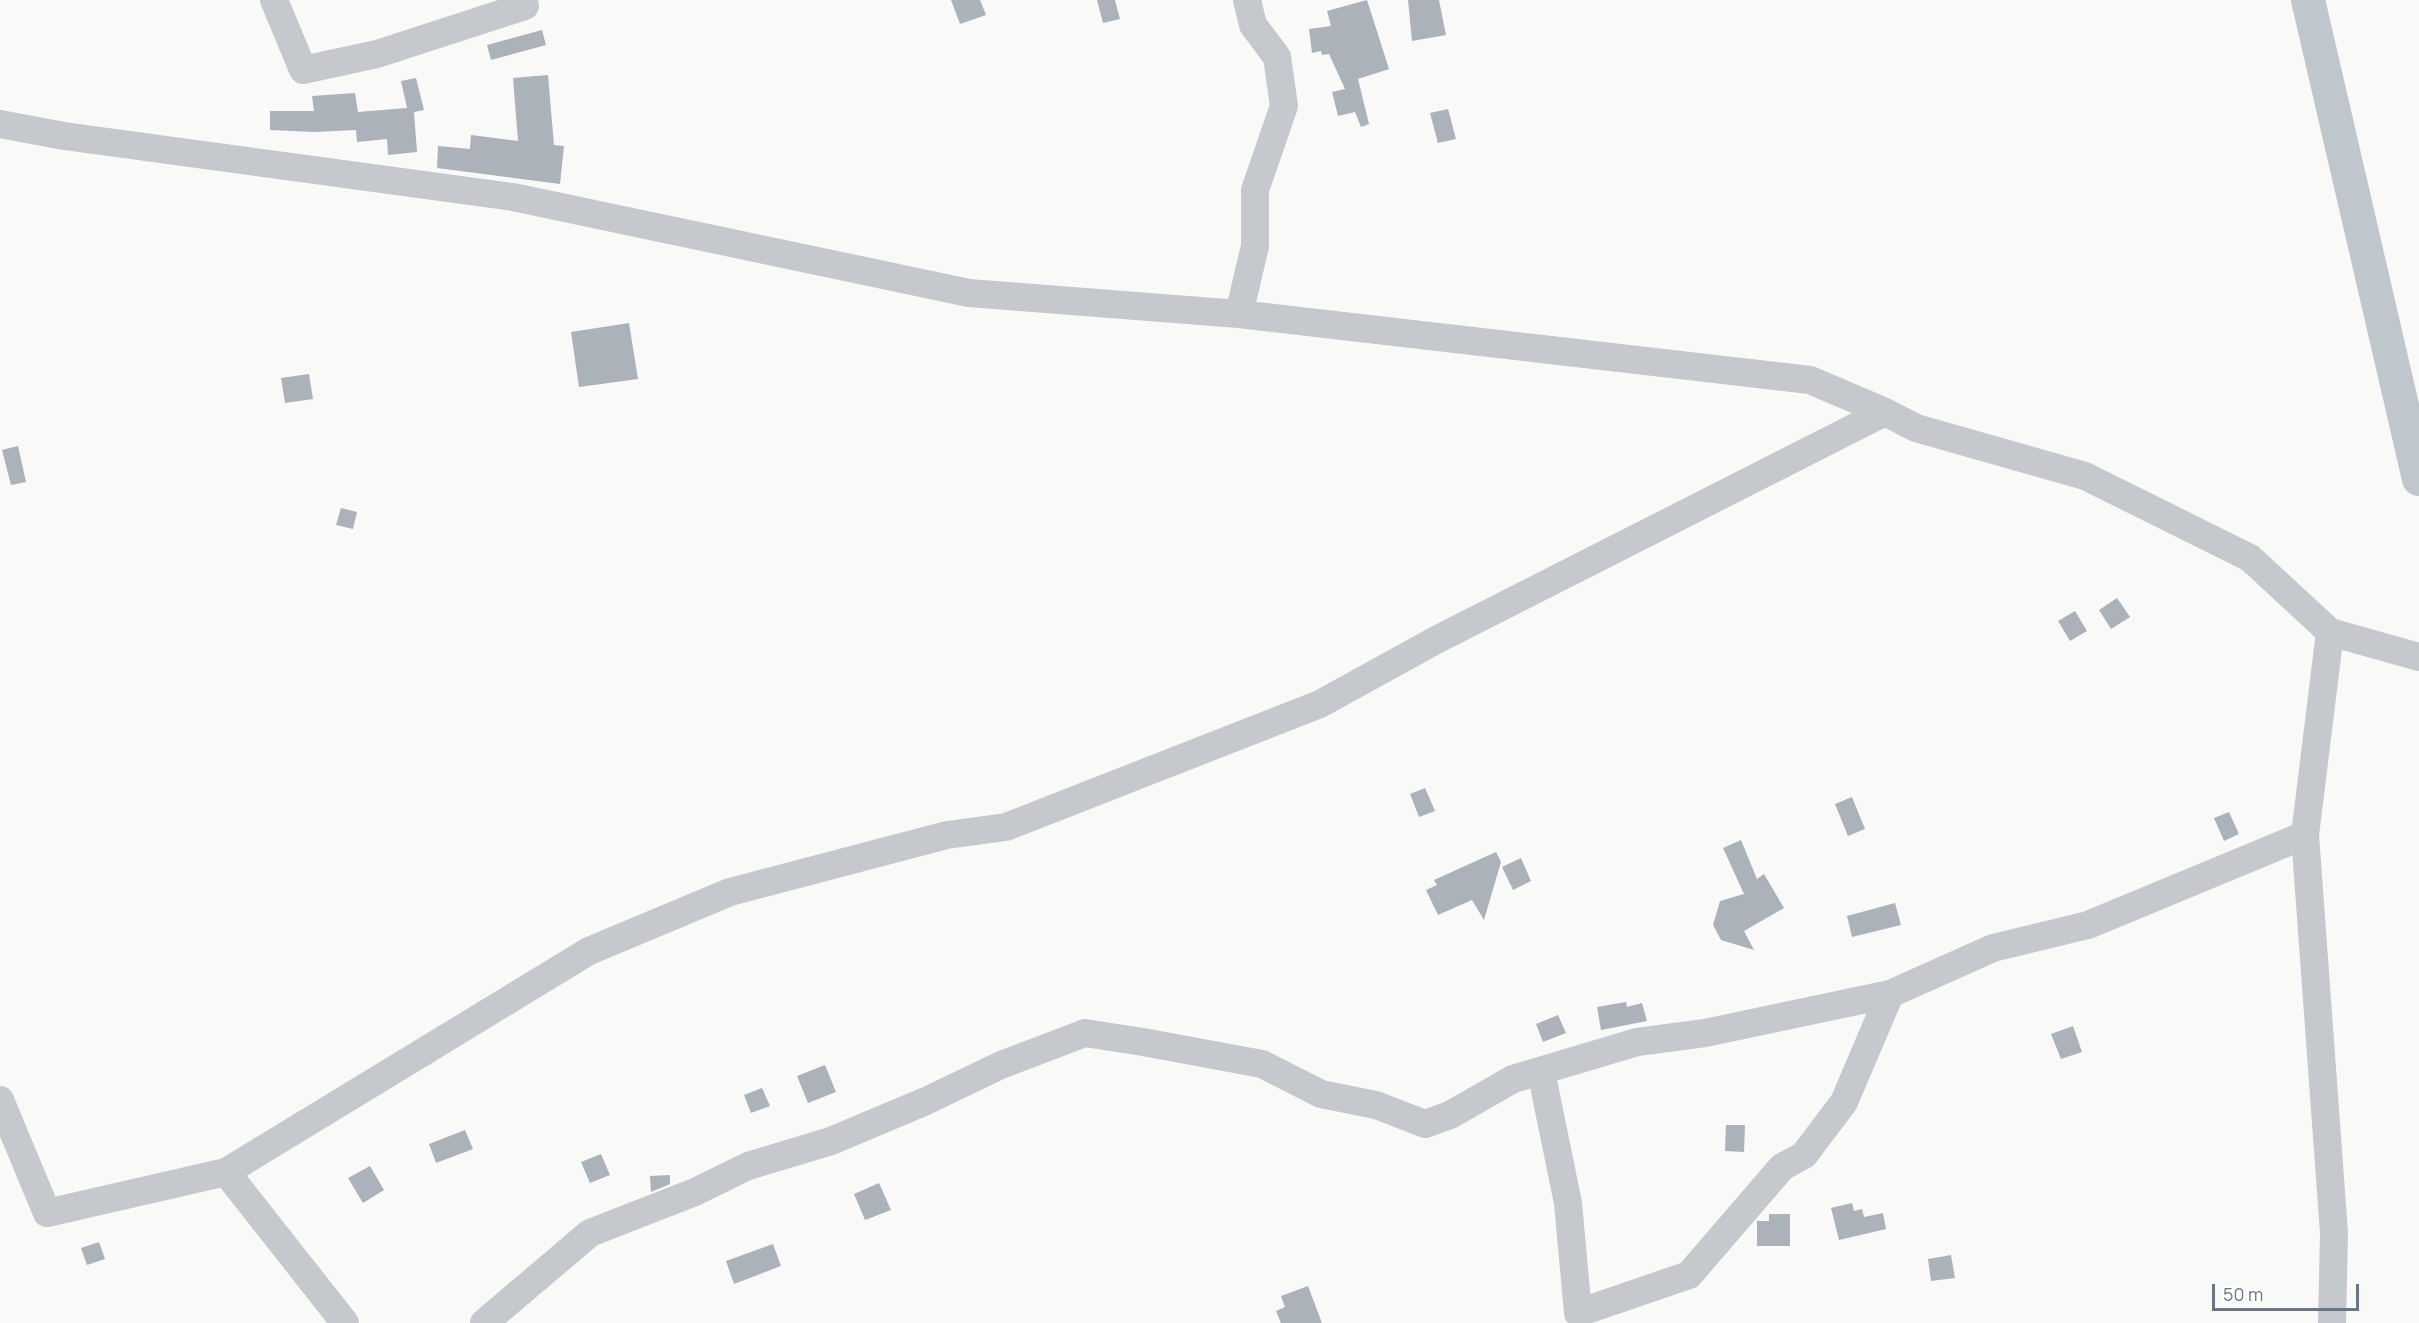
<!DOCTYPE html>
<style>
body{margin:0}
#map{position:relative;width:2419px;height:1323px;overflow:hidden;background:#f9f9f7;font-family:Manrope,sans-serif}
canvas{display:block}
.scale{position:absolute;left:2212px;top:1284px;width:147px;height:27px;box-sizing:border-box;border:3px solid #697687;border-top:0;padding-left:8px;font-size:18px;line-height:21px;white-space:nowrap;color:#697687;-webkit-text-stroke:4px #fff;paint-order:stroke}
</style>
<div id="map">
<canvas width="2419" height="1323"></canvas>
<div class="scale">50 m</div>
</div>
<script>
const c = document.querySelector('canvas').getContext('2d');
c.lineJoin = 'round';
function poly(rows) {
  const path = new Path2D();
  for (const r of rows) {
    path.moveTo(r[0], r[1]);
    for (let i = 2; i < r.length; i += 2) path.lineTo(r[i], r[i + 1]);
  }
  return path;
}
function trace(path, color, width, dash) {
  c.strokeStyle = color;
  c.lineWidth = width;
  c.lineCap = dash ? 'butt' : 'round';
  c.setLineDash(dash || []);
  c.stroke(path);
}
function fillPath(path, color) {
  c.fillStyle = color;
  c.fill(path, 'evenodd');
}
trace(poly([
 [2308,0,2419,479]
]), '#bfc7cd', 34);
fillPath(poly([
 [951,0,980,0,986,15,960,24],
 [1097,0,1115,0,1120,19,1103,23],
 [1367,0,1389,69,1358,79,1369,124,1361,127,1355,112,1338,116,1332,92,1345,89,1329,54,1322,55,1321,51,1312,53,1309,29,1331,26,1327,11],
 [1408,0,1439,0,1446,35,1412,41],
 [542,30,546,45,491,60,487,45],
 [548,75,554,145,564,146,560,184,437,168,438,146,470,149,471,135,518,141,513,78],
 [416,78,424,110,414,112,417,152,388,155,387,139,357,142,356,130,315,132,270,130,270,111,314,111,312,96,355,93,358,112,407,108,401,81],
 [1448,109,1456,139,1438,143,1430,113],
 [629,323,638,379,579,387,571,332],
 [309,374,313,399,285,403,281,378],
 [18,446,26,482,11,485,2,450],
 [341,508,357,512,353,529,336,525],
 [2117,598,2130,617,2111,629,2099,610],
 [2075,611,2087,631,2070,641,2058,621],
 [1425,788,1435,811,1419,817,1410,794],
 [1852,797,1865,829,1848,836,1835,804],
 [2229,812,2239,834,2224,841,2214,818],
 [1741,840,1757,879,1764,874,1784,908,1744,931,1754,950,1721,940,1713,925,1720,901,1744,894,1723,848],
 [1496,852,1501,862,1484,920,1472,900,1438,915,1426,890,1437,885,1434,880],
 [1521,858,1531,881,1513,890,1502,867],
 [1895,903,1901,925,1852,937,1847,916],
 [1626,1002,1627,1007,1642,1003,1647,1021,1601,1030,1597,1007],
 [1558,1015,1566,1033,1543,1042,1536,1024],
 [2073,1026,2082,1052,2061,1059,2051,1034],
 [825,1065,836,1092,808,1103,797,1076],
 [762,1088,770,1106,751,1113,744,1095],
 [1726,1125,1745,1125,1744,1152,1725,1151],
 [465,1130,473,1149,436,1163,429,1144],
 [601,1154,610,1175,590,1183,581,1162],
 [370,1166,384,1190,363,1203,348,1178],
 [670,1175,670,1184,651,1192,650,1176],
 [879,1183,891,1210,865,1220,854,1194],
 [1852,1203,1854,1211,1862,1209,1864,1217,1883,1213,1886,1229,1839,1240,1831,1208],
 [1769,1214,1790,1214,1790,1246,1757,1246,1757,1221,1769,1221],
 [99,1242,105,1259,87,1265,81,1248],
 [773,1244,781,1266,734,1284,726,1261],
 [1951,1255,1955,1278,1931,1281,1928,1259],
 [1308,1286,1322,1323,1281,1323,1276,1311,1285,1307,1281,1296]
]), '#acb2b9');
trace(poly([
 [274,0,303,70,377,54,525,6],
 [0,124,64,136,513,197,969,293,1239,314,1810,380,1885,412,1916,428,2085,476,2250,558,2330,632,2419,657],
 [1239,314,1255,246,1255,190,1284,106,1277,57,1253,25,1247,0],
 [2330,632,2305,835,2334,1233,2332,1323],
 [1541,1071,1568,1203,1578,1313,1689,1275,1782,1167,1804,1155,1844,1102,1890,994],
 [0,1100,47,1213,226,1172,589,951,730,892,947,835,1006,827,1320,704,1438,639,1885,412],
 [226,1172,345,1323],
 [484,1323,590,1233,695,1192,748,1166,831,1141,926,1101,1001,1065,1085,1033,1143,1042,1262,1064,1321,1094,1376,1105,1425,1124,1450,1115,1513,1079,1637,1042,1705,1033,1890,994,1993,948,2088,925,2305,835]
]), '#c5c8cc', 28);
</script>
